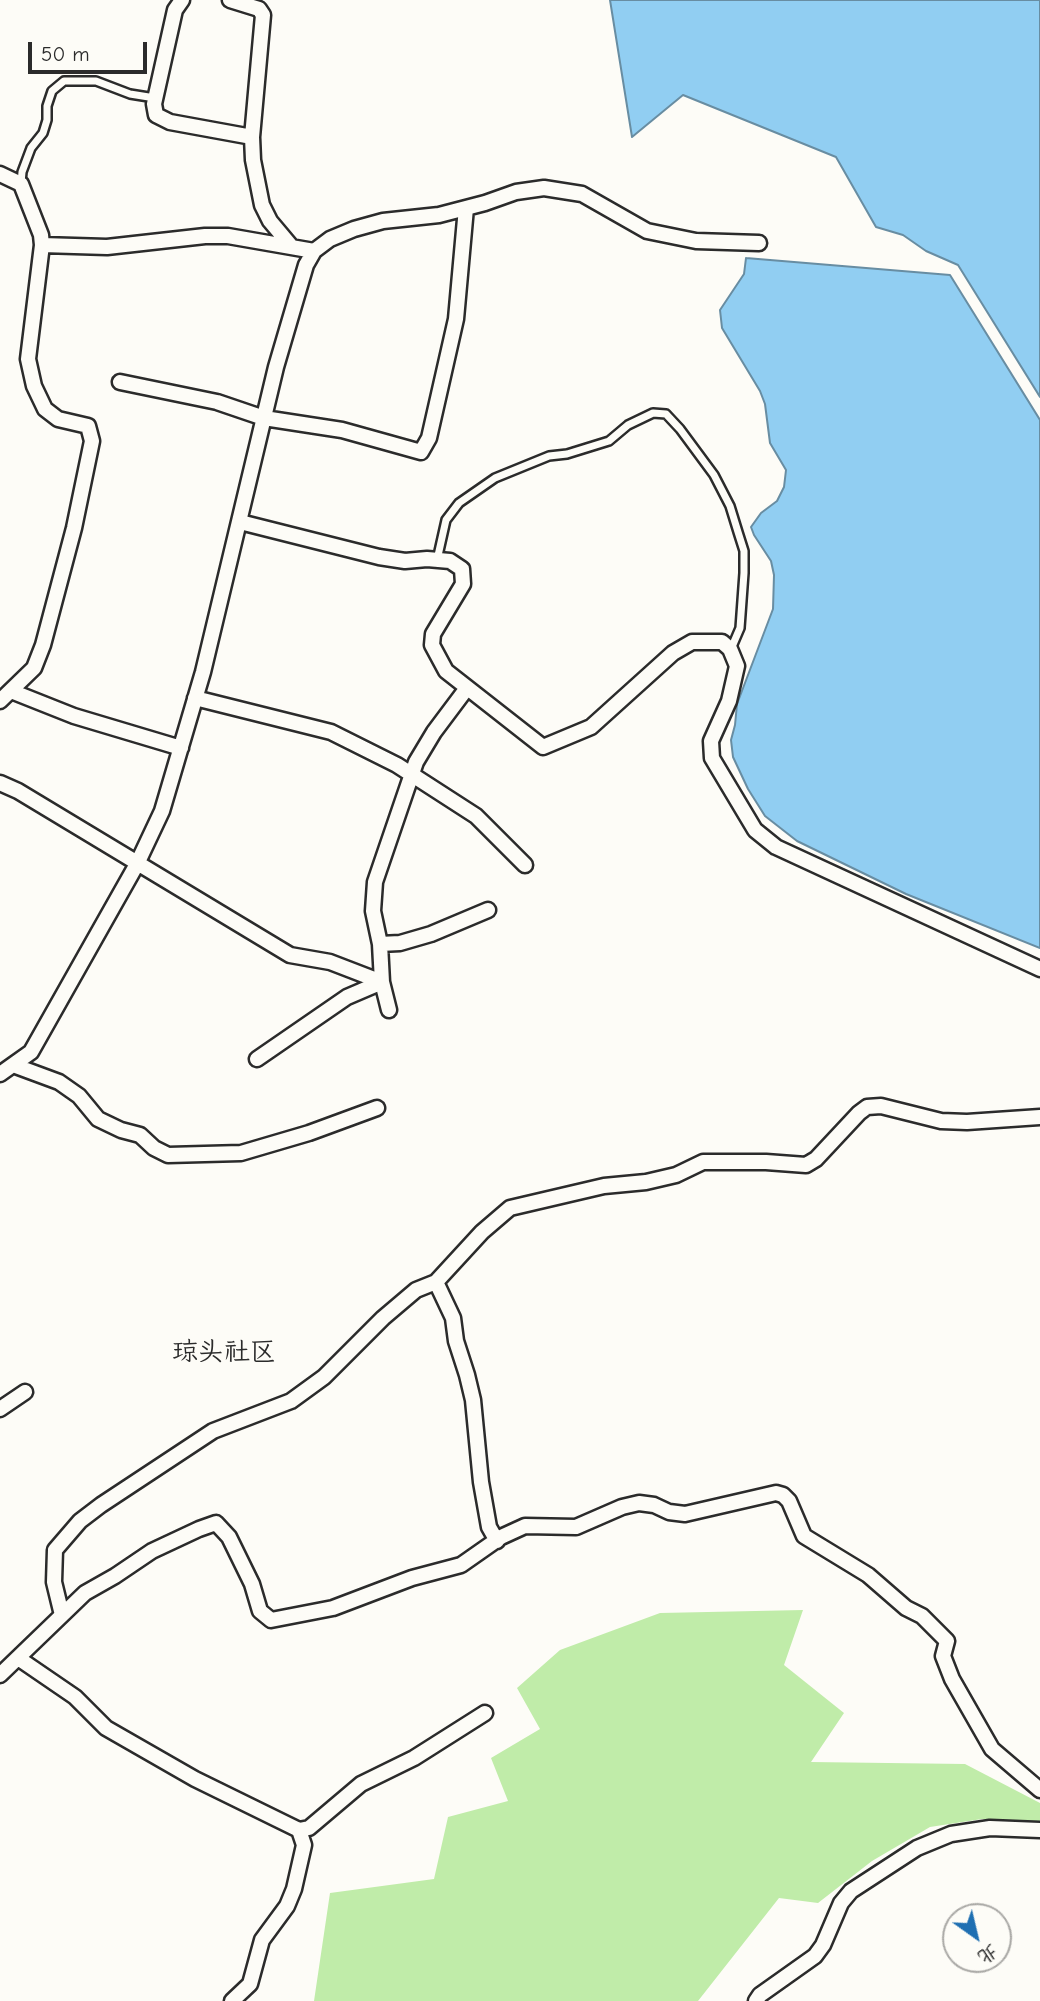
<!DOCTYPE html>
<meta charset="utf-8">
<style>
body{margin:0}
#map{position:relative;width:1040px;height:2001px;overflow:hidden;background:#fdfcf7;font-family:"Comic Neue","LXGW WenKai TC",sans-serif}
canvas{display:block}
.north{position:absolute;left:942px;top:1903px;width:70px;height:70px;box-sizing:border-box;background:#fdfcf7;border:2px solid #a9a8a5;border-radius:50%;rotate:146deg;font-size:19px;font-weight:700;line-height:28px;text-align:center;color:#2b2b2b}
.north::after{content:'';display:block;margin:auto;width:24px;height:32px;background:#1f6fb2;clip-path:polygon(50% 0,100% 100%,50% 72%,0 100%)}
.scale{position:absolute;left:28px;top:42px;width:119px;height:32px;box-sizing:border-box;border:4px solid #2b2b2b;border-top:0;padding-left:9px;font-size:21px;line-height:24px;white-space:nowrap;color:#2b2b2b;-webkit-text-stroke:5px #fdfcf7;paint-order:stroke}
</style>
<div id="map">
<canvas width="1040" height="2001"></canvas>
<div class="north">北</div>
<div class="scale">50 m</div>
</div>
<script>
const c = document.querySelector('canvas').getContext('2d');
c.lineJoin = 'round';
function fillPath(path, color) {
  c.fillStyle = color;
  c.fill(path, 'evenodd');
}
function poly(rows) {
  const path = new Path2D();
  for (const r of rows) {
    path.moveTo(r[0], r[1]);
    for (let i = 2; i < r.length; i += 2) path.lineTo(r[i], r[i + 1]);
  }
  return path;
}
function trace(path, color, width, dash) {
  c.strokeStyle = color;
  c.lineWidth = width;
  c.lineCap = dash ? 'butt' : 'round';
  c.setLineDash(dash || []);
  c.stroke(path);
}
function label(font, color, halo, rows, align = 'center') {
  c.font = font + ' "Comic Neue","LXGW WenKai TC",sans-serif';
  c.lineWidth = 5;
  c.setLineDash([]);
  c.textBaseline = 'middle';
  c.strokeStyle = halo;
  c.fillStyle = color;
  for (const [text, x, y, turn = 0] of rows) {
    c.save();
    c.translate(x, y);
    c.rotate((+turn || 0) * Math.PI / 180);
    c.textAlign = isNaN(turn) ? turn : align;
    if (halo) c.strokeText(text, 0, 0);
    c.fillText(text, 0, 0);
    c.restore();
  }
}
fillPath(poly([
 [803,1610,784,1665,844,1713,811,1762,965,1764,1040,1803,1040,1822,982,1819,930,1827,872,1861,818,1903,779,1898,698,2001,314,2001,330,1893,434,1879,448,1817,508,1801,491,1758,540,1729,517,1688,560,1650,660,1613]
]), '#c0eca9');
const water = poly([
 [610,0,1040,0,1040,397,958,265,926,251,903,235,876,227,836,157,683,95,632,137,610,0],
 [746,258,950,275,1040,420,1040,948,906,894,797,841,765,816,748,789,733,757,731,740,735,725,737,704,773,609,774,575,771,561,754,535,751,527,761,513,777,501,784,487,786,470,770,443,765,404,760,391,722,328,720,310,744,274,746,258]
]);
fillPath(water, '#91cef2');
trace(water, '#688da2', 2);
const service = poly([
 [21,183,22,172,31,148,43,133,47,120,47,106,52,91,64,81,96,81,130,94,155,98],
 [437,560,446,520,459,503,495,478,549,456,567,454,609,441,628,425,653,413,666,414,680,429,714,475,730,506,738,532,744,551,744,573,740,628,731,649]
]);
const minor = poly([
 [182,0,175,10,154,104,156,115,170,122,252,137],
 [230,0,259,9,263,15,252,137,253,160,262,205,270,221,291,246],
 [0,174,21,184,41,235,42,245,28,359,34,386,45,409,58,419,88,426,92,441,74,528,43,645,34,668,0,701],
 [42,245,107,247,205,236,228,236,314,251],
 [120,382,217,402,264,418,342,430,421,452,429,438,456,319,466,208],
 [240,522,379,557,405,561,427,559,450,561,462,569,463,584,433,634,432,645,446,671,543,747,591,727,673,653,692,642,722,642,730,649,737,666,729,701,711,741,712,758,755,830,776,847,1040,969],
 [11,691,74,716,181,748],
 [195,698,331,732,397,765,476,816,525,865],
 [0,783,18,791,290,955,330,962,382,982,347,997,257,1059],
 [380,944,400,943,431,934,488,910],
 [389,1010,382,982,380,944,373,911,375,882,416,762,434,732,467,688],
 [13,1065,59,1082,79,1096,98,1119,121,1130,140,1135,154,1148,168,1155,241,1153,309,1133,377,1108],
 [0,1074,31,1052,137,864,162,811,203,672,276,367,306,265,314,251,330,239,354,229,383,221,439,215,485,203,516,192,544,188,582,194,647,231,696,241,759,243],
 [436,1282,453,1318,456,1341,467,1375,473,1400,481,1482,489,1527,497,1541],
 [0,1409,25,1392],
 [62,1615,54,1582,55,1550,80,1521,101,1505,213,1431,291,1401,324,1377,383,1318,416,1290,436,1282,482,1232,510,1208,604,1186,646,1182,676,1175,703,1162,766,1162,806,1165,816,1159,859,1113,867,1107,881,1106,941,1121,967,1122,1040,1117],
 [18,1658,75,1697,106,1728,195,1779,299,1830,309,1828,361,1784,414,1758,485,1713],
 [0,1675,85,1593,115,1576,152,1551,199,1529,216,1523,229,1537,252,1584,260,1611,271,1620,333,1608,412,1578,461,1565,501,1537,525,1526,576,1527,622,1507,639,1503,654,1505,669,1512,685,1514,776,1493,783,1495,789,1501,804,1536,868,1575,906,1608,922,1616,947,1641,943,1656,952,1679,992,1749,1040,1790],
 [232,2001,250,1984,262,1940,287,1906,294,1889,304,1845,299,1830],
 [756,2001,760,1995,815,1956,823,1945,841,1903,851,1891,917,1848,951,1834,990,1828,1040,1830]
]);
trace(service, '#2b2b2b', 12);
trace(minor, '#2b2b2b', 19);
trace(service, '#fdfcf7', 7);
trace(minor, '#fdfcf7', 14);
label('26px', '#2b2b2b', '#fdfcf7', [
 ["琼头社区",224,1353]
]);
</script>
